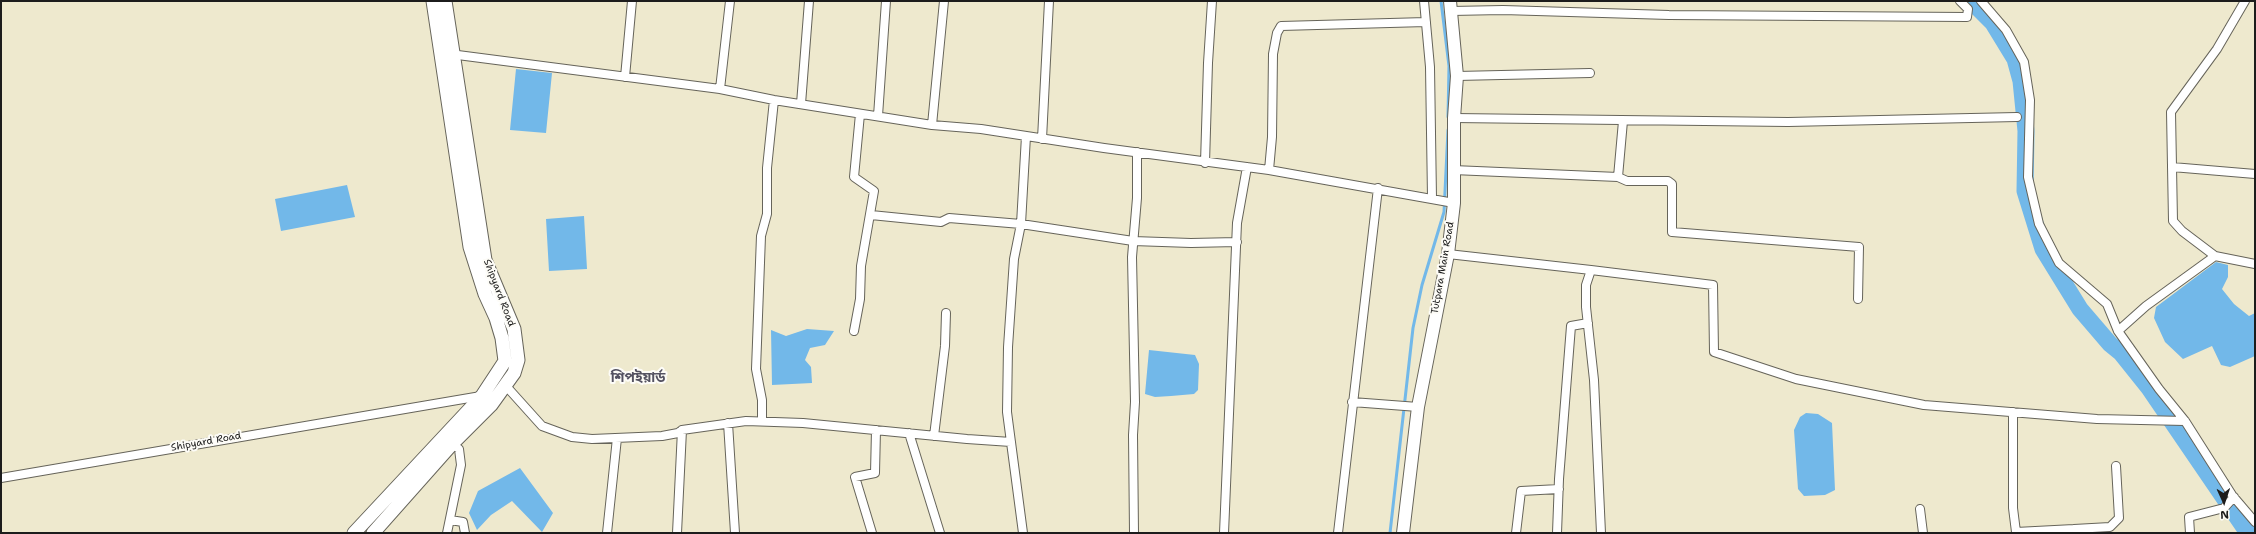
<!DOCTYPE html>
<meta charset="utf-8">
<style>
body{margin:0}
#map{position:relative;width:2256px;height:534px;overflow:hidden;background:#eee9ce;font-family:"Shantell Sans",sans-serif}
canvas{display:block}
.frame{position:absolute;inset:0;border:2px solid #1c1c1c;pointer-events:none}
.north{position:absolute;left:2204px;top:482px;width:40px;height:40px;-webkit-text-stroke:3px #fdfcf7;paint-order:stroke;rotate:177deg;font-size:11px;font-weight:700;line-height:16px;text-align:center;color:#1c1c1c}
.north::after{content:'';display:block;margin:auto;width:14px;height:18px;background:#1c1c1c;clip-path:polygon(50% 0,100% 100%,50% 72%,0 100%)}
</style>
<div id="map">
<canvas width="2256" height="534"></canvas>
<div class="frame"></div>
<div class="north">N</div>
</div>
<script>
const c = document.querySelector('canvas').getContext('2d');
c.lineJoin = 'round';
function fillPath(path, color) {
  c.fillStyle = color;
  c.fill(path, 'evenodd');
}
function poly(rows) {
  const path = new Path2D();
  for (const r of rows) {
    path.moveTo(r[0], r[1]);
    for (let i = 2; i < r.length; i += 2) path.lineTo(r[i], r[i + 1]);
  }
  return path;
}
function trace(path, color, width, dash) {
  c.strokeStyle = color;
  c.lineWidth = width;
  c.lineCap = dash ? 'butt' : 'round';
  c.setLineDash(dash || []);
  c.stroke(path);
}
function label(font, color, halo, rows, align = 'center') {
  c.font = font + ' "Shantell Sans","Noto Sans Bengali",sans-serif';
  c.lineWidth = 4;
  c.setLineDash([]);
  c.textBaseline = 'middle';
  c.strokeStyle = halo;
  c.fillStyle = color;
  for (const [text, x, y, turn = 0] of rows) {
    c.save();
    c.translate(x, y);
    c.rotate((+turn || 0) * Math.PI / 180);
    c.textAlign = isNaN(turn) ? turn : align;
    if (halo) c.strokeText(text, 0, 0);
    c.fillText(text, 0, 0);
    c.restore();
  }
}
fillPath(poly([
 [516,69,552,73,546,133,510,130],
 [347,185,355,217,281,231,275,199],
 [584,216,587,269,549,271,546,219],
 [2216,262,2228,265,2228,277,2222,289,2234,304,2249,316,2255,313,2255,356,2230,367,2221,365,2212,346,2183,359,2165,342,2154,318,2156,307],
 [807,329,834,331,825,345,810,348,805,360,811,367,812,383,772,385,771,330,786,336],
 [1149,350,1195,355,1199,364,1198,390,1194,394,1171,396,1155,397,1145,394],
 [1806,413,1818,414,1832,423,1835,490,1825,495,1804,496,1798,489,1794,430,1800,417],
 [520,468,553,513,542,532,512,501,491,515,477,530,469,513,478,491]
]), '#72b8e9');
trace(poly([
 [1441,1,1449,66,1448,117],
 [1390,533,1413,328,1422,285,1444,212,1448,130]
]), '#72b8e9', 3);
trace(poly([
 [1971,1,1993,23,2015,59,2021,81,2026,131,2025,191,2043,249,2080,309,2110,344,2121,353,2149,388,2248,533]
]), '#72b8e9', 17);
const street = poly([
 [1424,1,1430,67,1432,198],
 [1981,1,2006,30,2024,62,2030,100,2028,177,2039,224,2059,263,2107,304,2118,331,2159,389,2185,421,2232,495,2255,522],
 [1451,11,1503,10,1669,15,1967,17,1968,9,1960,1],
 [450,54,720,89,774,100,932,125,981,129,1104,148,1269,170,1454,203],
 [1457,76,1590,73],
 [625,77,632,1],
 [720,89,730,1],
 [801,104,809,1],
 [878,116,886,1],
 [1454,118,1788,122,2017,117],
 [1623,121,1618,177,1627,181,1668,181,1672,184,1672,232,1859,247,1858,299],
 [932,125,944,1],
 [1042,139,1049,1],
 [1205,163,1208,63,1212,1],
 [2172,167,2255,174],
 [1269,170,1272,137,1273,54,1277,33,1281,26,1426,22],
 [1453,170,1618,177],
 [871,215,941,222,949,218,1021,224,1133,241,1191,243,1237,242],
 [1448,254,1591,270,1586,285,1586,307,1594,380,1601,533],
 [2215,256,2182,231,2173,221,2171,112,2217,49,2245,1],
 [1591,270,1713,285,1714,352,1796,379,1924,405,2097,419,2185,421],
 [854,331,860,299,861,266,874,191,854,177,860,114],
 [2118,331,2146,306,2215,256,2255,264],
 [506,386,542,426,572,437,592,439,662,436,678,433,682,430,746,421,803,423,967,439,1011,442],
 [1352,402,1418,407],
 [2013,412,2013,508,2016,532,2074,529],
 [762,421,762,400,756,369,761,236,767,214,767,168,774,100],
 [728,423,735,533],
 [909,433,940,533],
 [934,436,945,346,946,313],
 [1,478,481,396],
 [1920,509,1923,533],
 [450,520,463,522,465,533],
 [447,533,461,465,459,449,452,444],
 [607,533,617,438],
 [677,533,682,430],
 [872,533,855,477,875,473,876,430],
 [1023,533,1007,412,1008,347,1014,259,1021,224,1026,136],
 [1134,533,1133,435,1135,402,1132,257,1137,198,1137,152],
 [1224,533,1237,223,1247,167],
 [1338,533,1378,188],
 [1516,533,1521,491,1559,489],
 [1557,533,1559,479,1571,326,1588,323],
 [2074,533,2074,529,2110,527,2119,518,2116,466],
 [2190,533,2189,517,2224,508,2234,497]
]);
const secondary = poly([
 [1403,533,1418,407,1448,254,1454,203,1454,118,1457,76,1450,1]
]);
const primary = poly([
 [354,533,482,396,505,361,502,338,496,318,485,294,470,247,433,1],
 [373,533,452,444,491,405,514,373,518,360,514,329,485,260,445,1]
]);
trace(street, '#66645a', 10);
trace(secondary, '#66645a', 14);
trace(primary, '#66645a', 15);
trace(street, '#fff', 8);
trace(secondary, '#fff', 12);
trace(primary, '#fff', 13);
label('10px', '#1c1c1c', '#fdfcf7', [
 ["Tutpara Main Road",1443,268,-80],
 ["Shipyard Road",499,293,69],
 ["Shipyard Road",206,442,-10]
]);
label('bold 14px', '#545261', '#fdfcf7', [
 ["শিপইয়ার্ড",638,378]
]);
</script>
